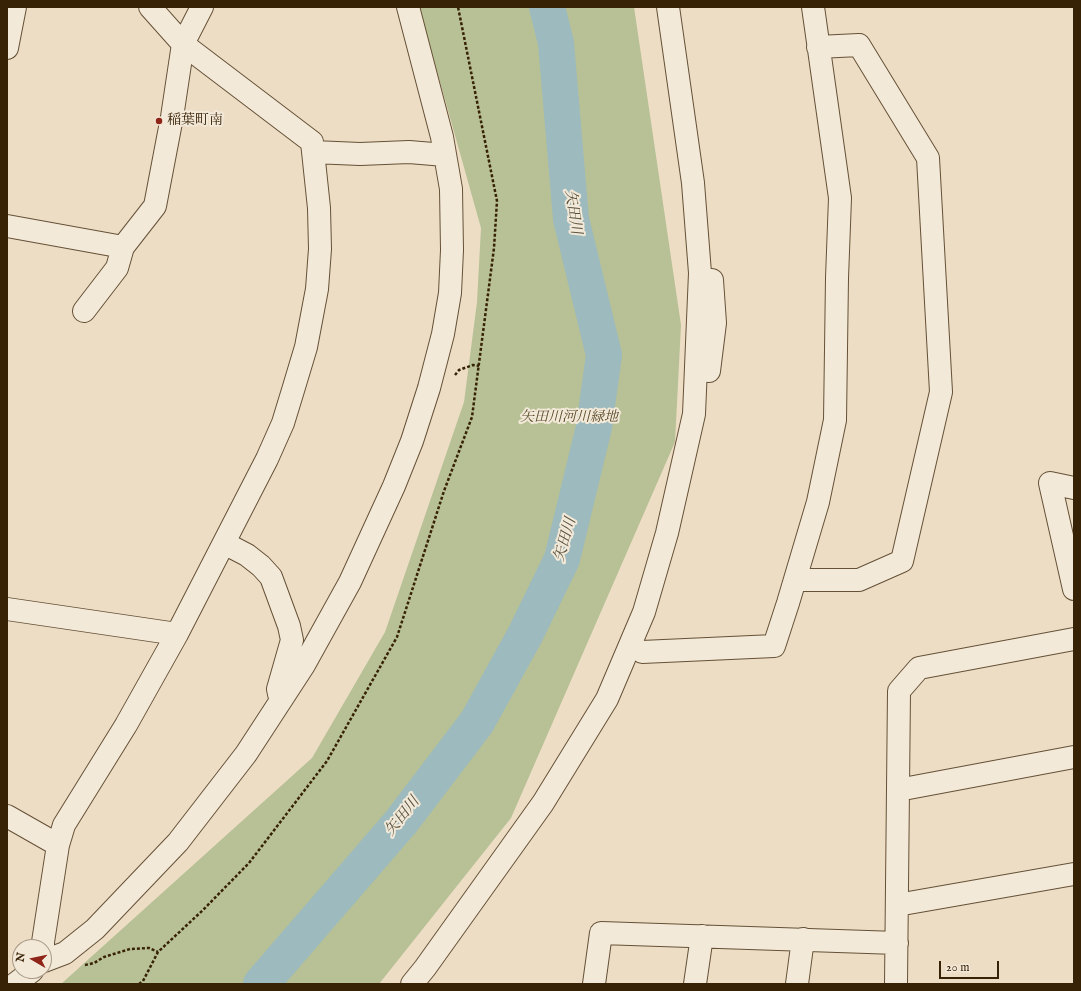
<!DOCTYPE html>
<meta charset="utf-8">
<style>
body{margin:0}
#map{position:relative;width:1081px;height:991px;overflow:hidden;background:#edddc5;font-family:"IM FELL English",serif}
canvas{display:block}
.frame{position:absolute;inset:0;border:8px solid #382206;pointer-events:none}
.north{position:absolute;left:12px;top:939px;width:40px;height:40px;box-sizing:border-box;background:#f3e9d9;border:1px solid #a89985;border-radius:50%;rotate:279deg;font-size:11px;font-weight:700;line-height:16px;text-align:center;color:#382206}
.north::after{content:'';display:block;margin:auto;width:14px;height:18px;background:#8f2418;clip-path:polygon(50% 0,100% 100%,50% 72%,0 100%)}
.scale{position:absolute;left:939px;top:961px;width:60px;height:18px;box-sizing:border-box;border:2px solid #382206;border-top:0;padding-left:5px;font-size:12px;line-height:14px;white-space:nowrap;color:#382206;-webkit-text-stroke:3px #f3e9d9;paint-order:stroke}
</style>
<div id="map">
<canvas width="1081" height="991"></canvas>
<div class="frame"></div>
<div class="north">N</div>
<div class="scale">20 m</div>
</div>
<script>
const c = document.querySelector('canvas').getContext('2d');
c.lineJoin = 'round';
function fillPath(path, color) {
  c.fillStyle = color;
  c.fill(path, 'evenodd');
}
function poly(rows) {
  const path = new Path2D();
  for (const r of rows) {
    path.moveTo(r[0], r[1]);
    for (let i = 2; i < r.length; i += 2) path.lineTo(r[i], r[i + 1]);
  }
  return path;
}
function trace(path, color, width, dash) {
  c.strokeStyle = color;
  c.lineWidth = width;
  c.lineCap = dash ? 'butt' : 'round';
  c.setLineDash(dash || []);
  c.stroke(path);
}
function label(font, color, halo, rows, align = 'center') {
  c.font = font + ' "IM FELL English","Noto Serif JP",serif';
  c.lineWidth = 4;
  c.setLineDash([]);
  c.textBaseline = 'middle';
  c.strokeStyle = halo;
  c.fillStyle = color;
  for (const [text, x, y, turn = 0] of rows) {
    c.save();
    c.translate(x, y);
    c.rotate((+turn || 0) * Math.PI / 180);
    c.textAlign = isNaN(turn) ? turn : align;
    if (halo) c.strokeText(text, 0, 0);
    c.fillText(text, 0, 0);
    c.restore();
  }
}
fillPath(poly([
 [419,7,634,7,681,325,675,442,511,818,379,984,61,984,312,758,385,632,464,402,477,302,481,228]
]), '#b7c195');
trace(poly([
 [261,984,401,822,477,722,525,635,562,559,594,427,604,355,571,219,556,43,547,7]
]), '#9dbabe', 36);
const minor = poly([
 [7,48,15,7],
 [313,152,360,154,409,152,445,155],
 [7,226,123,247],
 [84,311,117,268,123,247,155,206,172,117,183,44,202,7],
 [709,371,715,323,712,280],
 [1074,488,1050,483,1074,589],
 [224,543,247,555,261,566,271,577,289,626,292,640,278,689,279,694],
 [795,580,859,580,902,561,941,392,928,158,859,45,818,47],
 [7,609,177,634],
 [642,652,774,646,788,603,818,502,835,420,837,278,840,198,813,7],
 [898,790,1074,757],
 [7,816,58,845],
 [897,905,1074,874],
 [43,947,43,942,58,845,64,825,126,725,177,634,267,459,283,423,294,387,306,347,317,289,320,249,319,208,312,142,183,44,150,7],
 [44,961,65,953,95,929,178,842,246,754,304,665,350,582,394,486,412,441,429,388,443,334,450,293,452,250,451,189,442,137,408,7],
 [15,984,32,971],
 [412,984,425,968,543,803,607,699,644,612,667,533,694,414,700,273,693,183,668,7],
 [594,984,601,933,897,943],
 [695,984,702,936],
 [797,984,803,939],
 [896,984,899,691,919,668,1074,639]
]);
trace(minor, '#655136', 24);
trace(poly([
 [455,375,459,370,473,365,479,366],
 [85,965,94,963,104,957,130,949,149,948,158,952],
 [139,984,143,981,158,952,203,910,249,863,327,761,397,637,444,491,472,417,494,248,497,201,458,7]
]), '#382206', 2.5, [3, 2]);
trace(minor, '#f3e9d9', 22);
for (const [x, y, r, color] of [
 [159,121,4,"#8f2418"]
]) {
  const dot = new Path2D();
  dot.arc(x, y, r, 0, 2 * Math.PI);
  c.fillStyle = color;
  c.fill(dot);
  trace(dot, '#f3e9d9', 1.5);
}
label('14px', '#382206', '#f3e9d9', [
 ["稲葉町南",167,121]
], 'left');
label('italic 14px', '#584a2a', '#f3e9d9', [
 ["矢田川河川緑地",569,418]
]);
label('italic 15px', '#56503d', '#f3e9d9', [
 ["矢田川",572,212,82],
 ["矢田川",566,540,-74],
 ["矢田川",403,817,-51]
]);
</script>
